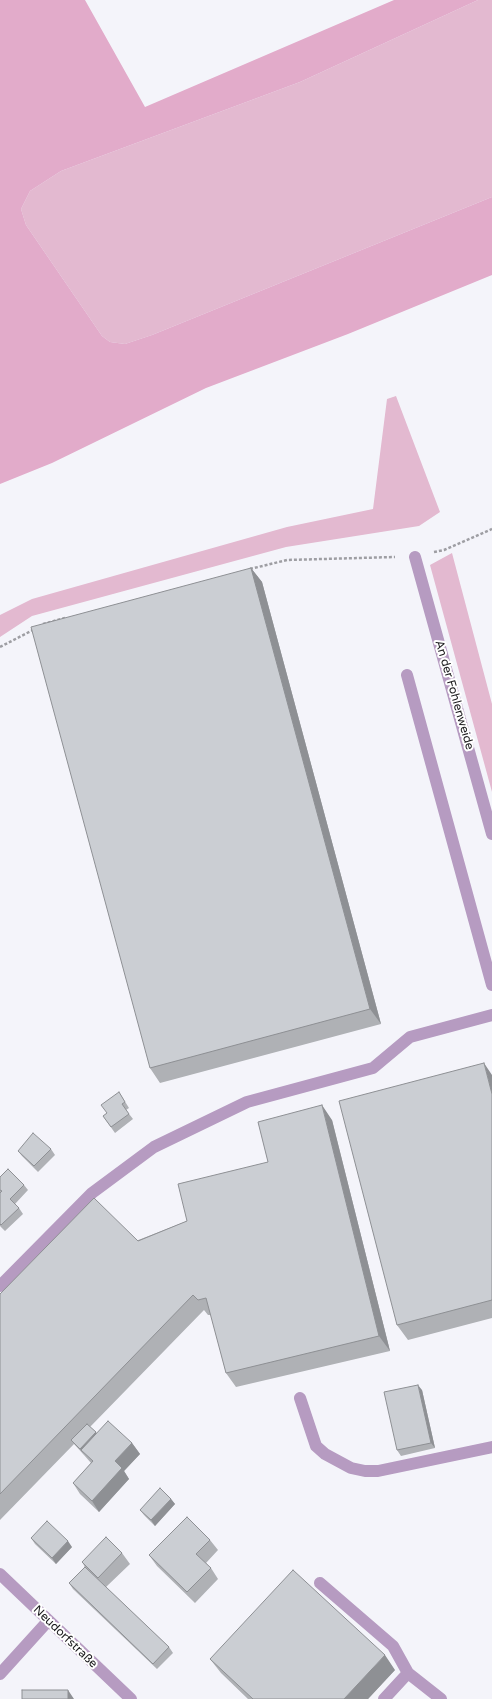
<!DOCTYPE html>
<meta charset="utf-8">
<style>
body{margin:0}
canvas{display:block;background:#f4f4fa}
</style>
<canvas width="492" height="1699"></canvas>
<script>
const c = document.querySelector('canvas').getContext('2d');
c.lineJoin = 'round';
function fillPath(path, color) {
  c.fillStyle = color;
  c.fill(path, 'evenodd');
}
function poly(rows) {
  const path = new Path2D();
  for (const r of rows) {
    path.moveTo(r[0], r[1]);
    for (let i = 2; i < r.length; i += 2) path.lineTo(r[i], r[i + 1]);
  }
  return path;
}
function trace(path, color, width, dash) {
  c.strokeStyle = color;
  c.lineWidth = width;
  c.lineCap = dash ? 'butt' : 'round';
  c.setLineDash(dash || []);
  c.stroke(path);
}
function label(font, color, halo, rows, align = 'center') {
  c.font = font + ' "Varela Round",sans-serif';
  c.lineWidth = 4;
  c.setLineDash([]);
  c.textBaseline = 'middle';
  c.strokeStyle = halo;
  c.fillStyle = color;
  for (const [text, x, y, turn = 0] of rows) {
    c.save();
    c.translate(x, y);
    c.rotate((+turn || 0) * Math.PI / 180);
    c.textAlign = isNaN(turn) ? turn : align;
    if (halo) c.strokeText(text, 0, 0);
    c.fillText(text, 0, 0);
    c.restore();
  }
}
fillPath(poly([
 [478,0,492,0,492,197,152,335,125,344,110,342,102,336,26,225,21,209,30,191,61,171,300,82],
 [396,396,440,512,419,526,286,547,32,616,0,637,0,615,32,599,287,527,373,509,387,399],
 [452,553,492,704,492,792,430,565]
]), '#e3b9d0');
fillPath(poly([
 [0,0,85,0,145,107,394,0,478,0,300,82,61,171,30,191,21,209,26,225,102,336,110,342,125,344,152,335,492,197,492,275,348,334,206,388,52,463,0,484]
]), '#e2abca');
trace(poly([
 [434,552,444,550,492,529],
 [250,569,287,560,395,557],
 [43,624,65,618],
 [0,647,33,630]
]), '#9e9ea3', 2.5, [3, 2]);
trace(poly([
 [415,557,492,834],
 [407,675,492,985],
 [0,1286,92,1193,154,1147,247,1102,373,1068,410,1037,492,1015],
 [300,1398,316,1446,325,1454,351,1468,365,1471,378,1471,492,1447],
 [0,1574,131,1699],
 [320,1583,393,1646,408,1673,384,1699],
 [408,1673,441,1699],
 [0,1674,48,1621]
]), '#b69bc1', 12);
fillPath(poly([
 [251,568,262,582,381,1024,160,1083,150,1068],
 [492,1075,492,1318,408,1340,397,1325],
 [119,1092,129,1108,126,1110,133,1119,115,1133,103,1116,107,1113],
 [332,1120,390,1351,236,1387,226,1373,211,1315,208,1315,204,1310,90,1427,96,1433,132,1443,140,1454,124,1471,129,1479,99,1512,80,1494,73,1483,91,1463,84,1455,74,1444,0,1520,0,1294,187,1221,268,1162],
 [51,1149,55,1155,38,1172,22,1156,18,1151],
 [0,1177,24,1185,28,1190,15,1204,19,1208,23,1214,5,1231,0,1226],
 [422,1390,435,1448,401,1456,397,1450],
 [171,1499,175,1504,155,1526,144,1515,140,1510],
 [31,1538,72,1547,56,1564,35,1544],
 [210,1540,218,1550,206,1563,211,1568,218,1579,195,1603,157,1566,149,1555],
 [122,1553,130,1564,106,1587,169,1647,173,1653,157,1669,73,1589,69,1583,85,1567,82,1562],
 [210,1659,395,1670,368,1699,248,1699,221,1673]
]), '#afb1b5');
fillPath(poly([
 [251,568,262,582,381,1024,370,1009],
 [484,1063,492,1075,492,1094],
 [322,1105,332,1120,390,1351,379,1336],
 [418,1385,422,1390,435,1448,431,1443],
 [96,1432,100,1438,81,1450,84,1455,80,1449],
 [132,1443,140,1454,124,1471,129,1479,99,1512,92,1501,115,1461],
 [171,1499,175,1504,155,1526,151,1520],
 [68,1541,72,1547,56,1564,52,1558],
 [385,1655,395,1670,368,1699,344,1699],
 [68,1690,74,1699,68,1699]
]), '#8e9094');
const building = poly([
 [251,568,370,1009,150,1068,31,627,251,568],
 [484,1063,492,1094,492,1300,397,1325,339,1101,484,1063],
 [119,1092,125,1102,122,1104,129,1114,111,1127,103,1116,107,1113,101,1105,119,1092],
 [322,1105,379,1336,226,1373,206,1298,198,1300,193,1295,0,1494,0,1294,94,1198,138,1241,187,1221,178,1184,268,1162,258,1122,322,1105],
 [33,1133,51,1149,34,1166,18,1151,33,1133],
 [8,1169,24,1185,10,1199,19,1208,1,1225,0,1224,0,1193,2,1191,0,1190,0,1177,8,1169],
 [418,1385,431,1443,397,1450,384,1392,418,1385],
 [108,1421,132,1443,115,1461,122,1468,92,1501,73,1483,93,1461,81,1450,108,1421],
 [87,1424,96,1432,80,1449,71,1440,87,1424],
 [160,1488,171,1499,151,1520,140,1510,160,1488],
 [187,1517,210,1540,196,1554,211,1568,187,1592,149,1555,187,1517],
 [47,1521,68,1541,52,1558,31,1538,47,1521],
 [106,1537,122,1553,98,1578,82,1562,106,1537],
 [85,1567,169,1647,153,1664,69,1583,85,1567],
 [293,1570,385,1655,344,1699,253,1699,210,1659,293,1570],
 [22,1690,68,1690,68,1699,22,1699,22,1690]
]);
fillPath(building, '#cbced3');
trace(building, '#8e9094', 1);
label('12px', '#1a1a1c', '#fff', [
 ["An der Fohlenweide",454,695,74],
 ["Neudorfstraße",65,1637,44]
]);
</script>
